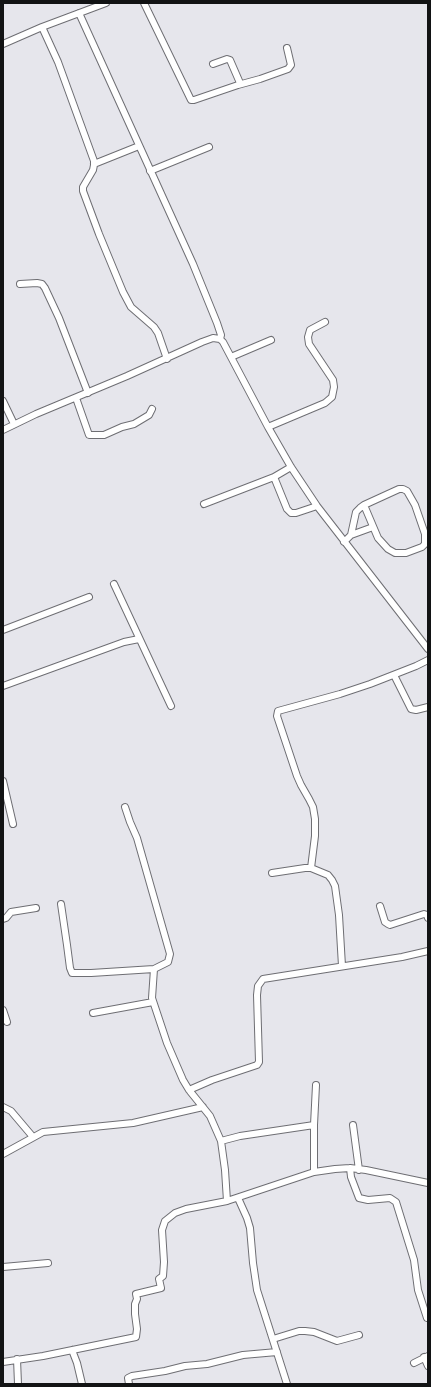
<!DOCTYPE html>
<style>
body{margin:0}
#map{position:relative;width:431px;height:1387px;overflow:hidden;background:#e6e6ec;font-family:"Fira Sans",sans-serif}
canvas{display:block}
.frame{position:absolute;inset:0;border:4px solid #121314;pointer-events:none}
</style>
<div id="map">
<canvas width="431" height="1387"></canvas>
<div class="frame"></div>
</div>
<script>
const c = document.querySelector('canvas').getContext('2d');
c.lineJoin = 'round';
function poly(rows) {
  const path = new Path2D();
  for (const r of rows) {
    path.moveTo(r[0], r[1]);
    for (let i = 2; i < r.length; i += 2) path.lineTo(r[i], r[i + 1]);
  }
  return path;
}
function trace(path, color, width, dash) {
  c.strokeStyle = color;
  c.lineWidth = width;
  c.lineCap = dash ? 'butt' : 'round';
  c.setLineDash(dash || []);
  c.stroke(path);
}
const minor = poly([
 [144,3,191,100,194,100,238,85,240,83,230,60,227,59,213,64],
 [79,13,193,264,217,323,221,335,220,339],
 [42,27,58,62,94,161,94,165,93,170,83,187,83,191,99,234,123,292,131,307,154,327,158,333,167,359],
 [3,44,42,27,106,3],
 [238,85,260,79,288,69,291,65,287,48],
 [94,164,139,146],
 [150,171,209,147],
 [20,284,37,283,42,284,45,288,59,318,88,393],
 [231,357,271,340],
 [76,398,89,435,104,435,122,427,134,424,149,415,152,409],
 [3,401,14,424],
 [268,427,325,403,332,397,334,387,333,380,309,344,308,337,310,330,325,322],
 [3,430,36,414,127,376,202,342,213,338,220,339,223,342,268,427,291,467,317,506,428,649],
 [274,477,291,467],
 [204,504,274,477,287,509,291,513,296,513,317,506],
 [351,535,373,527],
 [344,542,351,535,356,512,360,508,364,505,399,489,403,489,407,491,415,505,425,534,425,544,422,547,406,553,395,553,388,549,378,538,364,505],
 [114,584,171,706],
 [3,630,89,597],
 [394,675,411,709,416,710,428,707],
 [3,686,124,642,139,639],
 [3,781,13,824],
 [125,807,130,822,137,838,170,954,168,962,154,969],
 [311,868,315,836,315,819,313,807,309,799,301,785,297,776,277,716,278,711,340,694,370,684,416,666,428,660],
 [272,873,305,868,311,868,328,875,332,880,335,886,339,915,342,966],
 [61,904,67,945,70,968,72,973,91,973,154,969,152,998,167,1043,183,1080,189,1090,210,1116,221,1141,225,1170,227,1201],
 [380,906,385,922,388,924,390,925,424,914,427,915,428,918],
 [3,919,6,918,11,912,36,908],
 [3,1010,7,1022],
 [93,1013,153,1002],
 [189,1090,212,1080,257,1065,259,1062,257,995,258,986,263,979,402,957,428,951],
 [3,1107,11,1111,33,1137],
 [353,1125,359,1170],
 [221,1141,240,1136,314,1125],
 [3,1154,43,1132,133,1123,203,1107],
 [350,1168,351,1177,359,1198,368,1200,390,1198,396,1202,414,1260,418,1290,427,1318],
 [314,1172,314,1125,316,1085],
 [238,1198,247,1218,250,1228,253,1263,257,1290,287,1384],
 [3,1267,48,1263],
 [273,1339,299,1331,305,1331,314,1332,337,1341,359,1335],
 [72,1350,77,1363,82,1384],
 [424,1357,428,1366],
 [17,1359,18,1384],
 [3,1362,43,1356,136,1337,137,1329,135,1314,135,1304,137,1299,136,1294,161,1288,159,1279,163,1276,164,1262,162,1230,165,1221,175,1213,186,1209,227,1201,314,1172,335,1169,350,1168,366,1170,428,1183],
 [414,1363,428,1356],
 [129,1384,128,1378,132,1376,165,1371,185,1366,207,1364,243,1355,277,1352]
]);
trace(minor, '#6e6e73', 8);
trace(minor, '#fff', 6);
</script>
